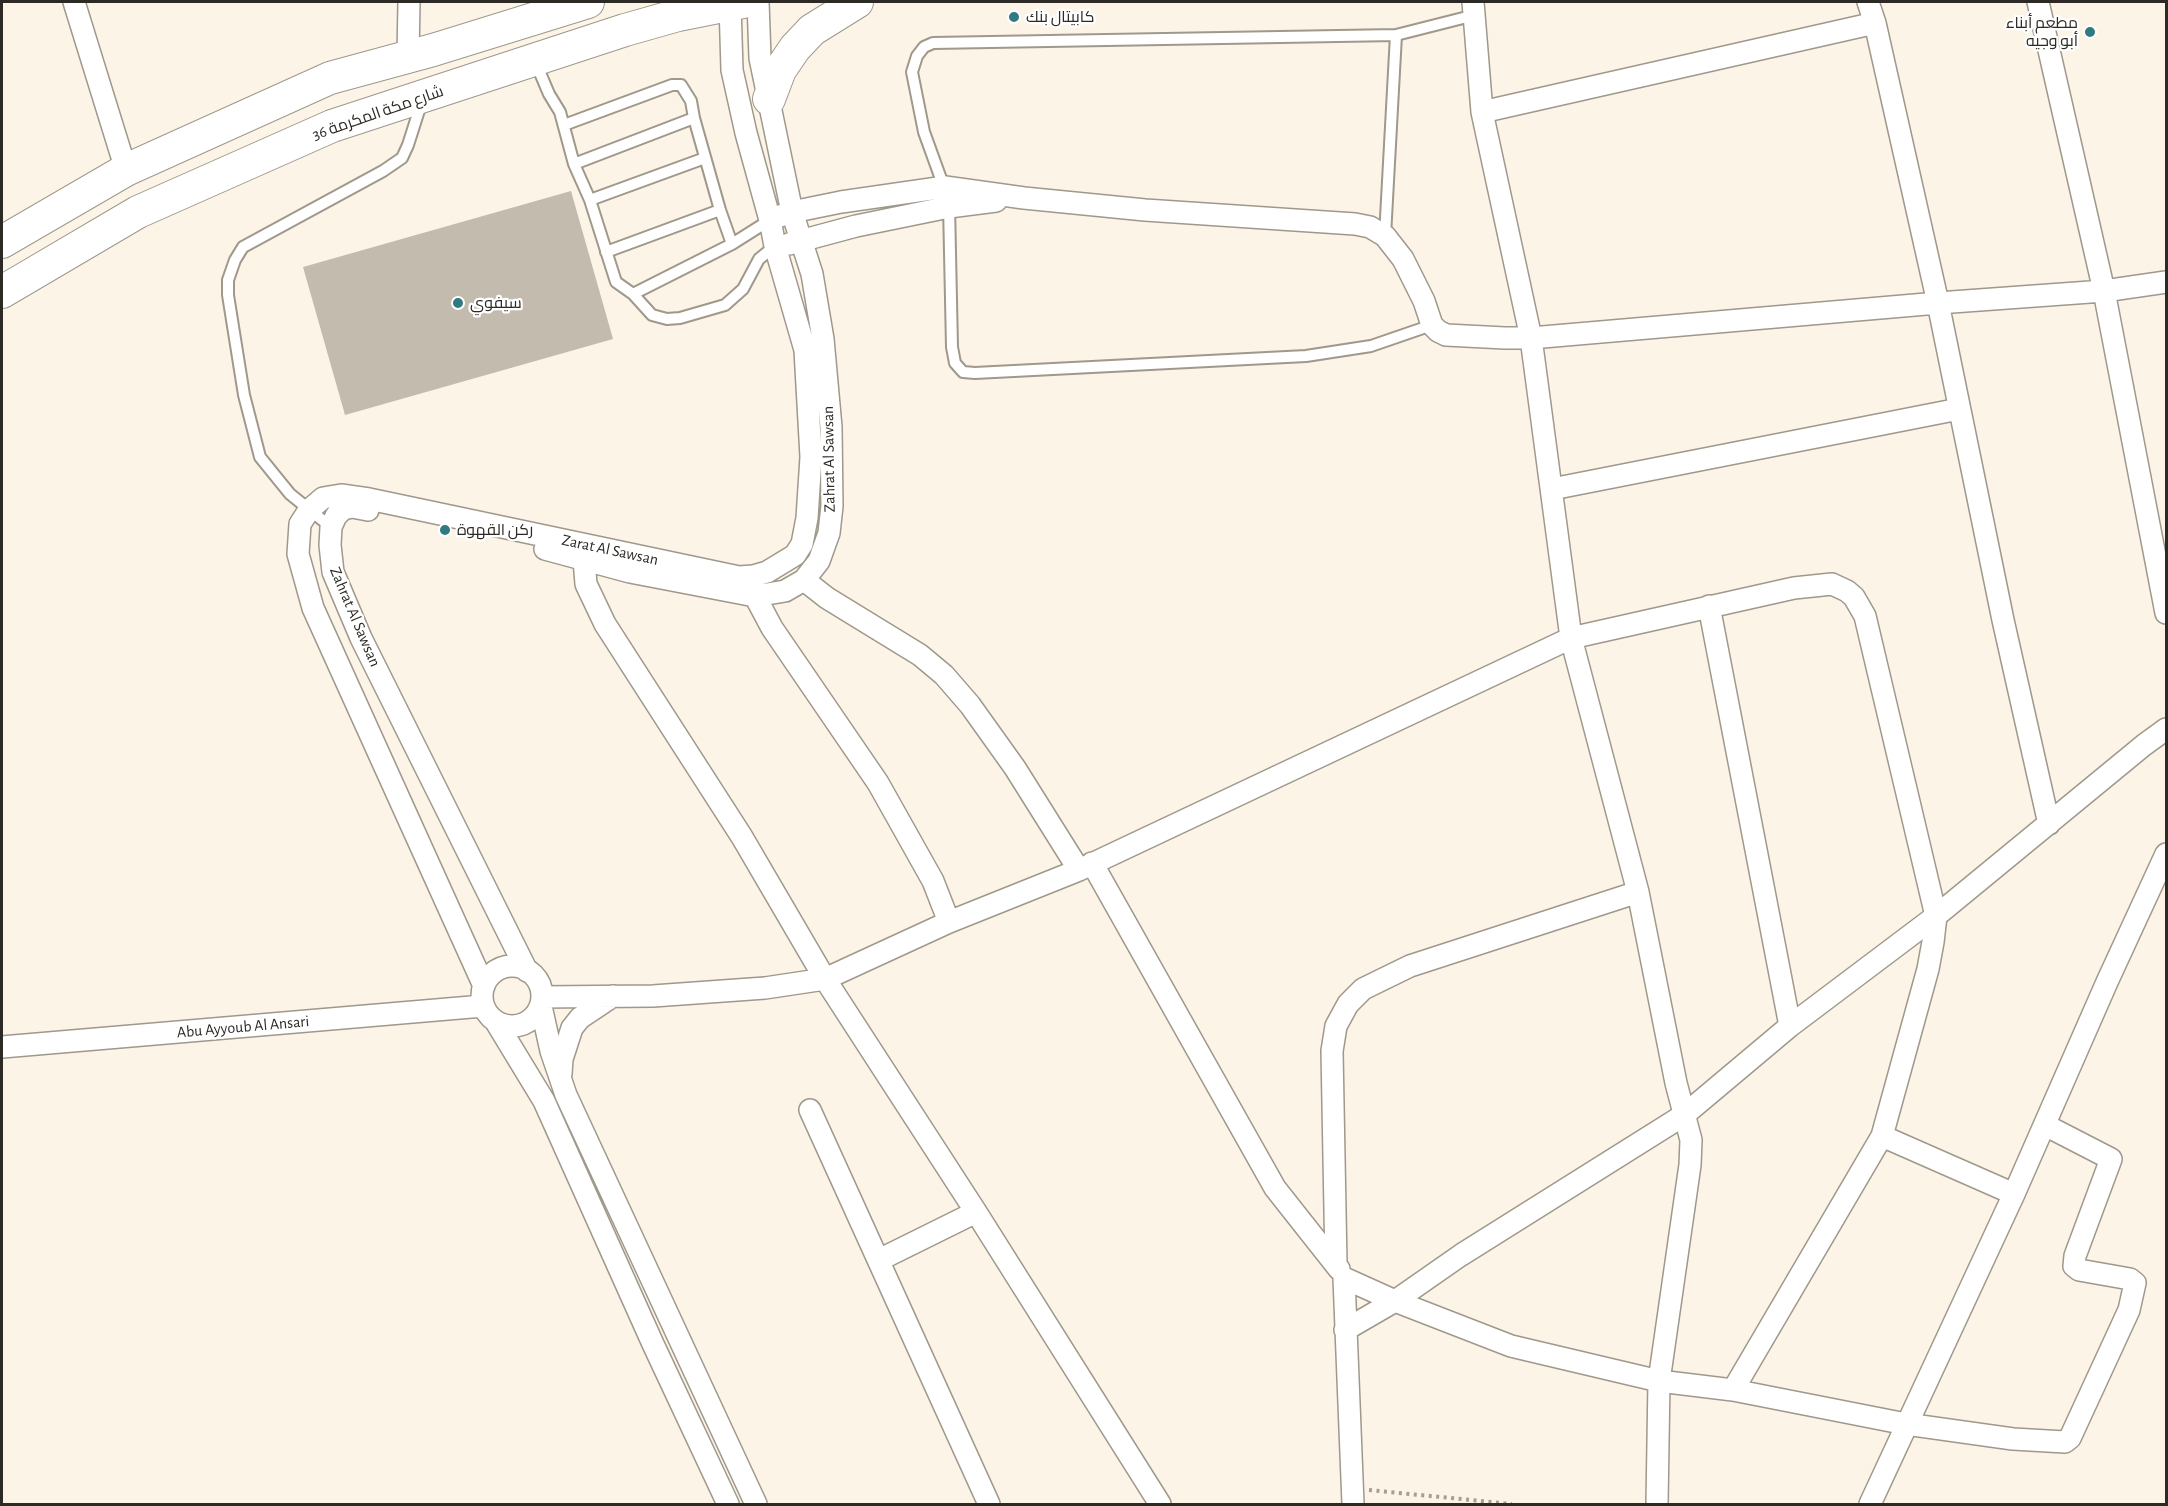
<!DOCTYPE html>
<meta charset="utf-8">
<style>
body{margin:0}
#map{position:relative;width:2168px;height:1506px;overflow:hidden;background:#fcf4e6;font-family:"Alegreya Sans",sans-serif}
canvas{display:block}
.frame{position:absolute;inset:0;border:3px solid #2d2a25;pointer-events:none}
</style>
<div id="map">
<canvas width="2168" height="1506"></canvas>
<div class="frame"></div>
</div>
<script>
const c = document.querySelector('canvas').getContext('2d');
c.lineJoin = 'round';
function fillPath(path, color) {
  c.fillStyle = color;
  c.fill(path, 'evenodd');
}
function poly(rows) {
  const path = new Path2D();
  for (const r of rows) {
    if (r.length === 3) {
      path.moveTo(r[0] + r[2], r[1]);
      path.arc(r[0], r[1], r[2], 0, 2 * Math.PI);
      continue;
    }
    path.moveTo(r[0], r[1]);
    for (let i = 2; i < r.length; i += 2) path.lineTo(r[i], r[i + 1]);
  }
  return path;
}
function trace(path, color, width, dash) {
  c.strokeStyle = color;
  c.lineWidth = width;
  c.lineCap = dash ? 'butt' : 'round';
  c.setLineDash(dash || []);
  c.stroke(path);
}
function label(font, color, halo, rows, align = 'center') {
  c.font = font + ' "Alegreya Sans",Cairo,sans-serif';
  c.lineWidth = 4.5;
  c.setLineDash([]);
  c.textBaseline = 'middle';
  c.strokeStyle = halo;
  c.fillStyle = color;
  for (const [text, x, y, turn = 0] of rows) {
    c.save();
    c.translate(x, y);
    c.rotate((+turn || 0) * Math.PI / 180);
    c.textAlign = isNaN(turn) ? turn : align;
    if (halo) c.strokeText(text, 0, 0);
    c.fillText(text, 0, 0);
    c.restore();
  }
}
fillPath(poly([
 [571,191,613,339,345,415,303,267]
]), '#c3bbae');
const service = poly([
 [535,61,549,94,560,112,574,164,590,200,616,282,633,294,652,315,667,319,680,318,725,305,743,289,759,259,775,246],
 [564,125,672,85,681,85,691,101,694,118,720,210,732,244],
 [574,164,694,118],
 [945,190,924,132,912,72,917,56,924,47,933,43,1396,35,1475,15],
 [590,200,705,158],
 [949,205,952,347,955,363,963,372,975,373,1306,356,1371,346,1432,325],
 [1385,236,1396,35],
 [606,252,720,210],
 [633,294,732,244,770,220],
 [331,527,290,494,260,457,244,395,228,295,228,280,235,260,243,247,383,171,402,158,408,145,422,101]
]);
const minor = poly([
 [74,2,126,170],
 [1473,2,1482,112,1531,338,1571,638,1638,892,1676,1083,1691,1140,1690,1165,1659,1381,1657,1504],
 [1868,2,1875,23,1938,303,2003,620,2049,824],
 [2038,2,2104,291,2166,613],
 [408,56,409,2],
 [1482,112,1875,23],
 [780,216,792,212,841,202,945,187,1024,198,1145,210,1355,224,1370,227,1385,236,1403,259,1424,301,1432,325,1438,331,1446,335,1505,338,1531,338,1938,303,2104,291,2166,282],
 [789,244,856,226,949,207,996,201],
 [1552,489,1959,409],
 [368,510,352,507,343,509,336,516,331,527,330,545,333,572,361,638,527,971],
 [587,548,584,560,586,584,605,624,742,837,825,979,976,1212,1160,1504],
 [545,549,630,572,755,596,785,591,804,580,819,561,829,533,832,506,831,427,823,339,812,274,792,212,760,58,758,2],
 [804,580,827,598,920,655,944,675,970,705,1015,768,1079,870],
 [755,596,772,628,878,783,933,881,949,922],
 [1709,606,1790,1026],
 [1092,863,1275,1188,1339,1269],
 [512,996,30],
 [484,986,313,608,298,554,300,524,309,510,323,498,341,495,369,499,739,577,753,576,767,572,795,555,802,544,807,518,811,457,805,350,775,246,770,220,746,133,732,70,730,4],
 [542,997,653,996,765,988,825,979,949,922,1079,870,1571,638,1794,588,1832,584,1847,591,1854,597,1865,616,1936,916,1933,942,1928,969,1882,1136,1733,1390],
 [541,1006,551,1051,566,1095,756,1504],
 [496,1022,544,1101,653,1344,728,1504],
 [2,1047,483,1006],
 [561,1074,562,1059,572,1028,580,1018,613,996],
 [810,1110,989,1504],
 [1882,1136,2014,1194],
 [879,1260,976,1212],
 [1336,1264,1332,1051,1336,1026,1348,1004,1363,989,1410,966,1638,892],
 [1345,1330,1395,1301,1511,1346,1659,1381,1733,1390,1906,1424,2013,1439,2065,1442,2070,1438,2129,1310,2135,1283,2130,1279,2079,1270,2074,1266,2075,1256,2111,1159,2045,1125],
 [1353,1504,1344,1278,1395,1301,1461,1255,1684,1115,1790,1026,1936,916,2144,745,2166,729],
 [1870,1504,2014,1194,2107,982,2166,854]
]);
const primary = poly([
 [769,99,780,70,795,48,812,30,857,2],
 [2,242,126,170,330,78,433,50,588,2],
 [2,292,138,212,332,126,625,30,678,15,743,2]
]);
trace(service, '#9f988b', 14);
trace(minor, '#9f988b', 24);
trace(primary, '#9f988b', 34);
trace(poly([
 [1369,1490,1512,1504]
]), '#a49e94', 4, [3, 4.5]);
trace(service, '#fff', 10);
trace(minor, '#fff', 21);
trace(primary, '#fff', 32);
for (const [x, y, r, color] of [
 [1014,17,6,"#317983"],
 [2090,32,6,"#317983"],
 [458,303,6,"#317983"],
 [445,530,6,"#317983"]
]) {
  const dot = new Path2D();
  dot.arc(x, y, r, 0, 2 * Math.PI);
  c.fillStyle = color;
  c.fill(dot);
  trace(dot, '#fff', 2);
}
label('16px', '#2d2a25', '#fff', [
 ["كابيتال بنك",1026,17],
 ["مطعم أبناء",2078,23,"right"],
 ["أبو وجيه",2078,41,"right"],
 ["سيفوي",470,303],
 ["ركن القهوة",457,530]
], 'left');
label('16px', '#2d2a25', '#fff', [
 ["شارع مكة المكرمة 36",378,113,-19],
 ["Zahrat Al Sawsan",829,459,-91],
 ["Zarat Al Sawsan",610,550,12],
 ["Zahrat Al Sawsan",355,617,67],
 ["Abu Ayyoub Al Ansari",243,1027,-5]
]);
</script>
